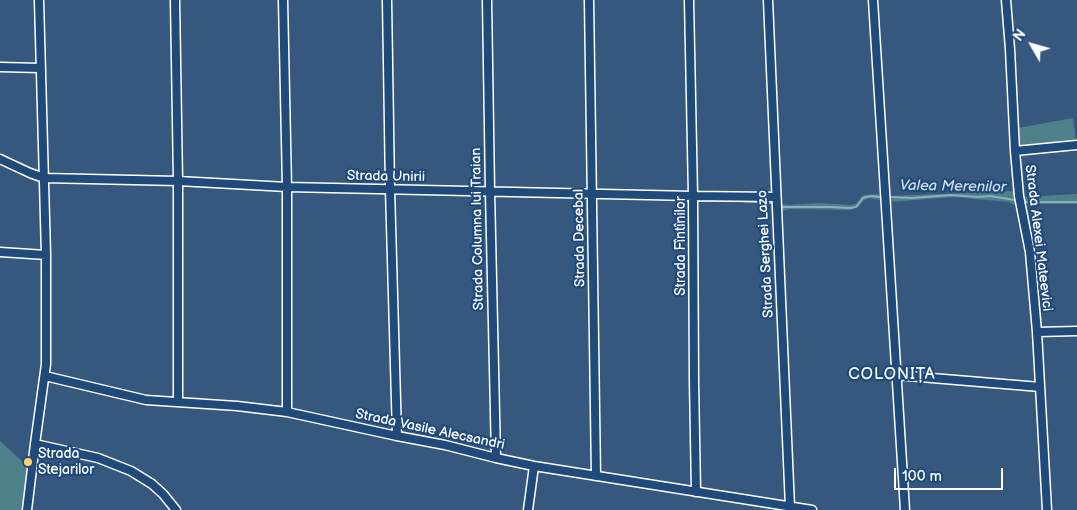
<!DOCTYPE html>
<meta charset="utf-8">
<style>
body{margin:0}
#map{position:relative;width:1077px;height:510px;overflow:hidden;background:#36587f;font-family:"Balsamiq Sans",sans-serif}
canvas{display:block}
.north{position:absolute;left:1007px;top:20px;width:50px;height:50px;-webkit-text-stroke:4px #1f4a7a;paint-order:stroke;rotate:308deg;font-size:14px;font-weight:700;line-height:20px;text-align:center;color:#fff}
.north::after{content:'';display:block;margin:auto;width:18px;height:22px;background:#fff;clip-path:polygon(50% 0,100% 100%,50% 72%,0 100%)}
.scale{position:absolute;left:894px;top:468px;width:109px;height:22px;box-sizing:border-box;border:2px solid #fff;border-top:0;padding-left:6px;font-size:15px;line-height:18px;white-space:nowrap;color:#fff;-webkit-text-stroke:4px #1f4a7a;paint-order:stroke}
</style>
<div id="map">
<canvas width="1077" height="510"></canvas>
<div class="north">N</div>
<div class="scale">100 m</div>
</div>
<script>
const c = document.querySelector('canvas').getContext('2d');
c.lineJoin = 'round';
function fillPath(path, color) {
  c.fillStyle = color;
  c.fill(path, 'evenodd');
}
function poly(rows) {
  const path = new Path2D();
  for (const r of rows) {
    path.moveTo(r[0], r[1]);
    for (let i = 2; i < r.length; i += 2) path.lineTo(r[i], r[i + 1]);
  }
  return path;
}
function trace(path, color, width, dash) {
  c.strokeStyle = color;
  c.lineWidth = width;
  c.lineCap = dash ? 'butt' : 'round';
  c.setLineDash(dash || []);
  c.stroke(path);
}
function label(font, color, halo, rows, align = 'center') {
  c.font = font + ' "Balsamiq Sans",sans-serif';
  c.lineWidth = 4.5;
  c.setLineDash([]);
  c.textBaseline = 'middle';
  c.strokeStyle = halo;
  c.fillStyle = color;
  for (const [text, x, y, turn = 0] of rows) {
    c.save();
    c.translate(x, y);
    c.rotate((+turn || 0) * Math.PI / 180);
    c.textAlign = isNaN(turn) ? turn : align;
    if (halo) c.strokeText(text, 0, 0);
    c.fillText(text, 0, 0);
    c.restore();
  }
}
fillPath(poly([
 [1073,118,1076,141,1023,148,1020,145,1018,128],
 [1014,191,1015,205,1009,202,954,197,890,202,890,196],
 [879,194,880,200,870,198,864,200,858,207,850,210,790,209,782,211,781,204,789,205,820,203,850,205,856,204,863,195],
 [1077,194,1077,204,1025,204,1023,197],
 [0,441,25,464,28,465,25,510,0,510]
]), '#4e808a');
trace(poly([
 [891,197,912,198,951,195,977,197,990,196,1015,200],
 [699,201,741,201,771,203],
 [1025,202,1077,202],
 [782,207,830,207,850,208,856,207,863,198,871,196,879,197]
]), '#8caec2', 2);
const street = poly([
 [175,0,178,181,178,402],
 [283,0,287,187,287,412],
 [387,0,390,189,397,436],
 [487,0,490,191,496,458],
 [589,0,596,476],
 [689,0,693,196,694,381,696,492],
 [768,0,790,507],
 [873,0,905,510],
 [1006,0,1010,49,1015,151,1019,196,1030,252,1037,332,1047,510],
 [0,67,40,68],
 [1015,151,1077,145],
 [0,159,30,173,44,178,178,181,287,187,693,196,775,197],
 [0,252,46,255],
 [1037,332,1077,331],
 [896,375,1040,387],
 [45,376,146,400,237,406,287,412,397,436,445,445,496,458,534,466,812,510],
 [35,444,98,458,131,471,152,484,163,494,176,510],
 [27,510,35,444,46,364,46,255,39,0],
 [528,510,534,466]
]);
trace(street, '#fff', 11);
trace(street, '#1f4a7a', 8);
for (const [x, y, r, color] of [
 [28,462,5,"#ffd166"]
]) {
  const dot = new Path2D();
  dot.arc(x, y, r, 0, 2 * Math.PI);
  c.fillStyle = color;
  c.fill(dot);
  trace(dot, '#1f4a7a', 2);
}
label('14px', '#fff', '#1f4a7a', [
 ["Strada Unirii",386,177,1],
 ["Strada Columna lui Traian",478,229,-91],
 ["Strada Decebal",580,238,-91],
 ["Strada Alexei Mateevici",1038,238,83],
 ["Strada Fîntînilor",681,246,-90],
 ["Strada Serghei Lazo",766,254,-93],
 ["Strada Vasile Alecsandri",430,430,12]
]);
label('14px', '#fff', '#1f4a7a', [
 ["Strada",38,454],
 ["Stejarilor",38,470]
], 'left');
label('italic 15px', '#cfdde6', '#1f4a7a', [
 ["Valea Merenilor",953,187,1]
]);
c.letterSpacing = '1px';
label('16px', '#fff', '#1f4a7a', [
 ["COLONIȚA",892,375]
]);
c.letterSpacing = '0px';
</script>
